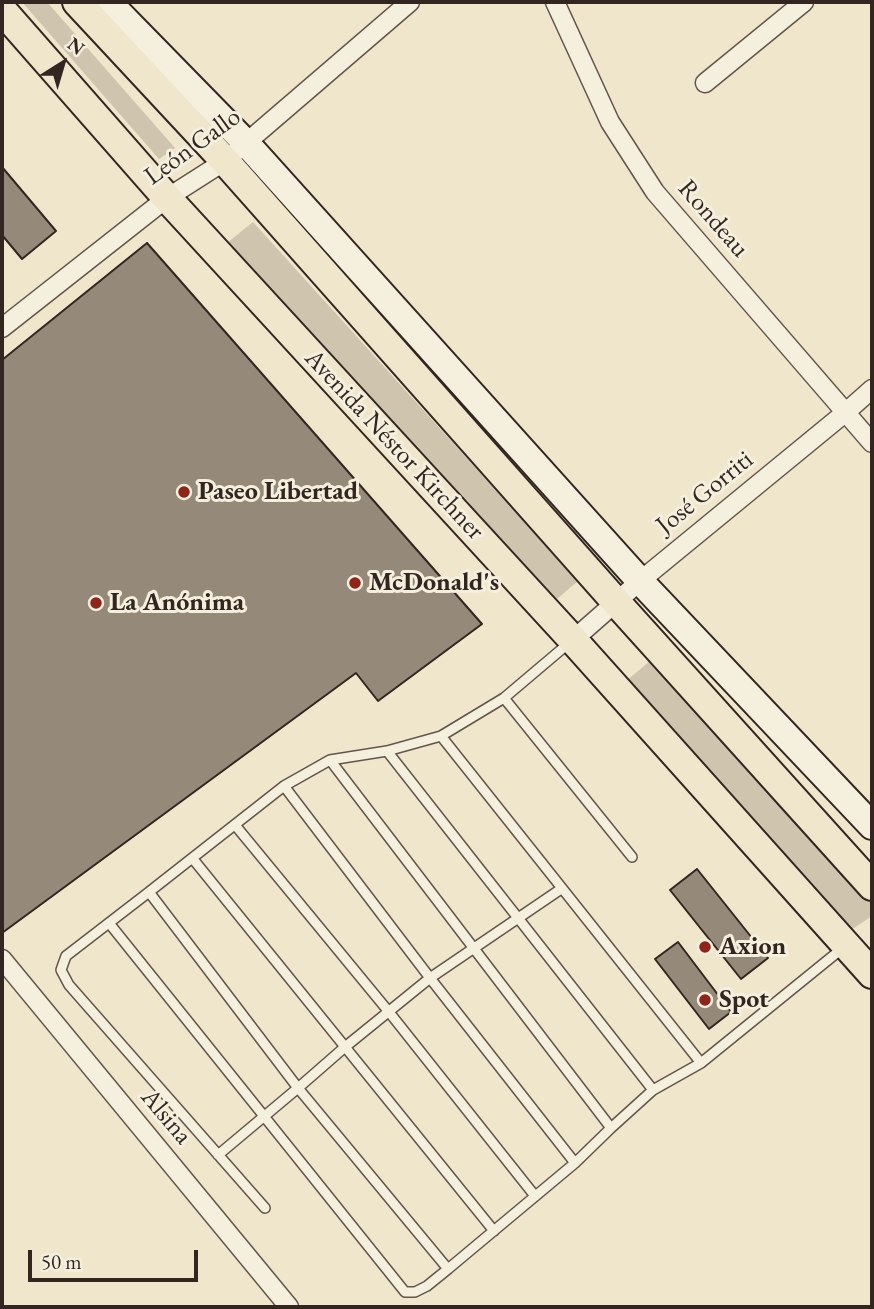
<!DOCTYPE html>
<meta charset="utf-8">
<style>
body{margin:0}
#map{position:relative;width:874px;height:1309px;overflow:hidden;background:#efe6cc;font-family:"EB Garamond",serif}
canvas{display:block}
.frame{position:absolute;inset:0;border:4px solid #332520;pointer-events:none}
.north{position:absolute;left:28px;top:28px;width:70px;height:70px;-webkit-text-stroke:5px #f5efde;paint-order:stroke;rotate:37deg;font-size:19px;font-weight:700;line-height:28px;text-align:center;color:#332520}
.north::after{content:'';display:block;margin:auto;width:24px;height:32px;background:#332520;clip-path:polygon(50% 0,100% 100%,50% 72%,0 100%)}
.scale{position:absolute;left:28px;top:1250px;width:170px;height:32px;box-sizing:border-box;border:4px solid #332520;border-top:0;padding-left:9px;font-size:21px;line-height:24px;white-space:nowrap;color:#332520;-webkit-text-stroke:5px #f5efde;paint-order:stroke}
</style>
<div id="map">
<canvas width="874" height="1309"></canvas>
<div class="frame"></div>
<div class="north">N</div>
<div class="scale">50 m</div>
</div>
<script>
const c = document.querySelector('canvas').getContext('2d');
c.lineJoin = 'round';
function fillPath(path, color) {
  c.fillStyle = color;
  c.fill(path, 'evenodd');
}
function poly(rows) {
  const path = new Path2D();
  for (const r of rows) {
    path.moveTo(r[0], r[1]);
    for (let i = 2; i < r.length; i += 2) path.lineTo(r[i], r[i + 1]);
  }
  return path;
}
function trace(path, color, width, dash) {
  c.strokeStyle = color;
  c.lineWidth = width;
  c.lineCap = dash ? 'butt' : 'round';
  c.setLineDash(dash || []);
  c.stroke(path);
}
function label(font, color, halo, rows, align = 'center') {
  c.font = font + ' "EB Garamond",serif';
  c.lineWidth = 6;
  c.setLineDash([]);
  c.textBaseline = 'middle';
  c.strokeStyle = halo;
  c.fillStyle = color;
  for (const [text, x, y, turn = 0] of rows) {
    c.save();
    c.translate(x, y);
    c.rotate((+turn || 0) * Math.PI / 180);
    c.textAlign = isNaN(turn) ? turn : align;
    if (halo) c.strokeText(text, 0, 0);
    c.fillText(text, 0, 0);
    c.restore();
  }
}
fillPath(poly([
 [22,2,47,2,175,148,159,159],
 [253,222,578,581,557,599,227,243],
 [650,661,872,902,872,916,851,930,626,681]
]), '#cfc5af');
const building = poly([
 [2,167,56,231,22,259,2,235,2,167],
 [147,243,482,624,378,701,356,673,2,933,2,360,147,243],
 [697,869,768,958,741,979,670,890,697,869],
 [678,942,731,1012,709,1029,655,959,678,942]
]);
fillPath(building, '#958979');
trace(building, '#332520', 2);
const service = poly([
 [569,643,504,698,441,736,387,751,330,760,284,786,149,892,298,1088,448,1269,575,1163,611,1128],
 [504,698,632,857],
 [441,736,701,1063],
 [387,751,653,1090],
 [330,760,611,1128,653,1090,701,1063,844,947],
 [284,786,430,978,575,1163],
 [235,825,389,1012,535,1196],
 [193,859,494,1231],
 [149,892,66,956,61,970,69,985,265,1208],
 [109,923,405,1292,415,1292,427,1286,448,1269],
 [218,1155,298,1088,345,1047,430,978,561,889]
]);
const minor = poly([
 [555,2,610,122,655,192,872,443],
 [705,83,804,2],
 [2,328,167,198,225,161,410,2],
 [573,640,640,581,846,412,872,389],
 [2,959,289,1307]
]);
const secondary = poly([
 [108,2,246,143,640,581,872,826]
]);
const primary = poly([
 [77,2,225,161,616,602,872,886],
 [2,10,167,198,573,640,872,974]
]);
trace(service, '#62554b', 12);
trace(minor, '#62554b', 21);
trace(secondary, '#332520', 30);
trace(primary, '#332520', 32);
trace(service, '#f5efde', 9);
trace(minor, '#f5efde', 18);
trace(secondary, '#f5efde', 26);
trace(primary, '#efe6cc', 28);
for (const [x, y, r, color] of [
 [184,492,7,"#8f2418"],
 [355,583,7,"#8f2418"],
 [96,603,7,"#8f2418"],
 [705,947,7,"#8f2418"],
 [705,1000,7,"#8f2418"]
]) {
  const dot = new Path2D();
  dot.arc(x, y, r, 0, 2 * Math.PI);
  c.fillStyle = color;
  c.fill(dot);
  trace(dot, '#f5efde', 2.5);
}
label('26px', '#332520', '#f5efde', [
 ["León Gallo",193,147,-36],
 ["Rondeau",713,219,49],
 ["Avenida Néstor Kirchner",394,445,47],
 ["José Gorriti",705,493,-39],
 ["Alsina",166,1117,50]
]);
label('bold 26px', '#332520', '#f5efde', [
 ["Paseo Libertad",198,492],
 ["McDonald's",369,583],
 ["La Anónima",110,603],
 ["Axion",719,947],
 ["Spot",719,1000]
], 'left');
</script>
